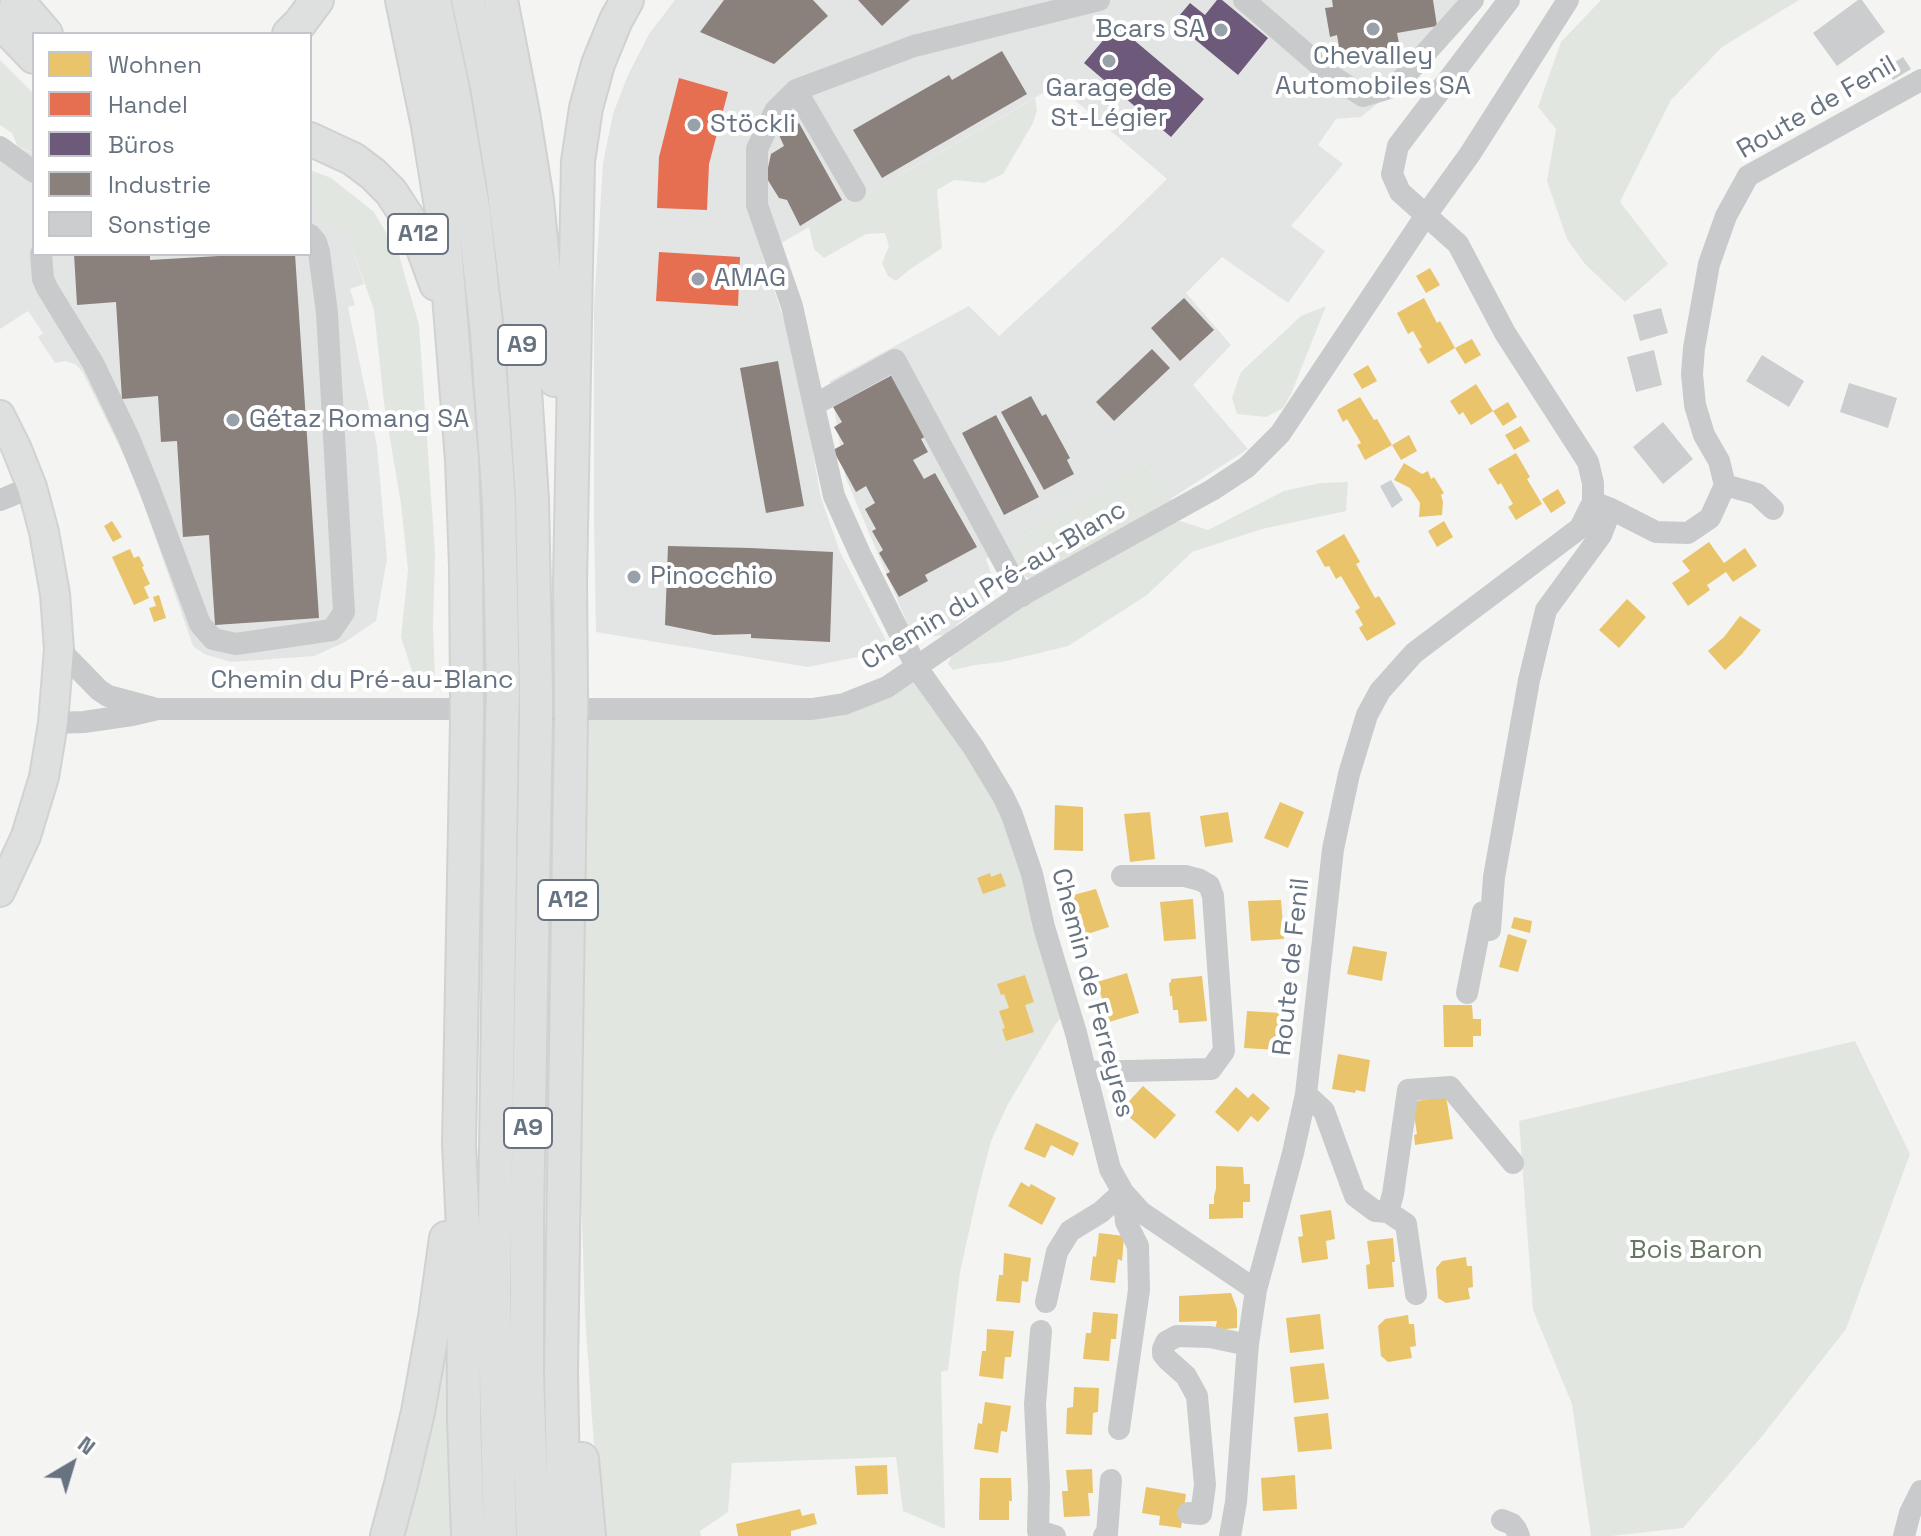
<!DOCTYPE html>
<meta charset="utf-8">
<style>
body{margin:0}
#map{position:relative;width:1921px;height:1536px;overflow:hidden;background:#f4f4f3;font-family:"Space Grotesk",sans-serif}
canvas{display:block}
.legend{position:absolute;left:32px;top:32px;width:280px;height:224px;box-sizing:border-box;background:#fff;border:2px solid #c2c7cd;margin:0;padding:10px 14px;list-style:none;font-size:24px;color:#677381}
.legend li{display:flex;align-items:center;gap:16px;height:40px}
.legend b{width:40px;border:2px solid #c2c7cd}
.north{position:absolute;left:32px;top:1424px;width:80px;height:80px;-webkit-text-stroke:6px #fff;paint-order:stroke;rotate:38deg;font-size:22px;font-weight:700;line-height:32px;text-align:center;color:#677381}
.north::after{content:'';display:block;margin:auto;width:28px;height:36px;background:#677381;clip-path:polygon(50% 0,100% 100%,50% 72%,0 100%)}
</style>
<div id="map">
<canvas width="1921" height="1536"></canvas>
<ul class="legend">
<li><b style="height:22px;background:#e9c46a"></b>Wohnen</li>
<li><b style="height:22px;background:#e76f51"></b>Handel</li>
<li><b style="height:22px;background:#6d597a"></b>Büros</li>
<li><b style="height:22px;background:#8a817c"></b>Industrie</li>
<li><b style="height:22px;background:#cccdce"></b>Sonstige</li>
</ul>
<div class="north">N</div>
</div>
<script>
const c = document.querySelector('canvas').getContext('2d');
c.lineJoin = 'round';
function fillPath(path, color) {
  c.fillStyle = color;
  c.fill(path, 'evenodd');
}
function poly(rows) {
  const path = new Path2D();
  for (const r of rows) {
    path.moveTo(r[0], r[1]);
    for (let i = 2; i < r.length; i += 2) path.lineTo(r[i], r[i + 1]);
  }
  return path;
}
function trace(path, color, width, dash) {
  c.strokeStyle = color;
  c.lineWidth = width;
  c.lineCap = dash ? 'butt' : 'round';
  c.setLineDash(dash || []);
  c.stroke(path);
}
function label(font, color, halo, rows, align = 'center') {
  c.font = font + ' "Space Grotesk",sans-serif';
  c.lineWidth = 8;
  c.setLineDash([]);
  c.textBaseline = 'middle';
  c.strokeStyle = halo;
  c.fillStyle = color;
  for (const [text, x, y, turn = 0] of rows) {
    c.save();
    c.translate(x, y);
    c.rotate((+turn || 0) * Math.PI / 180);
    c.textAlign = isNaN(turn) ? turn : align;
    if (halo) c.strokeText(text, 0, 0);
    c.fillText(text, 0, 0);
    c.restore();
  }
}
fillPath(poly([
 [675,0,1482,0,1430,61,1361,117,1336,119,1318,145,1343,164,1291,226,1325,251,1288,303,1222,257,1186,293,1231,345,1193,385,1248,449,1172,498,1144,462,986,559,994,582,990,597,945,635,925,637,908,625,845,476,830,381,969,306,999,336,1118,227,1167,179,1057,85,762,254,794,350,821,498,840,552,891,650,808,667,596,632,594,523,594,307,603,163,613,114,628,75,649,34],
 [0,142,34,153,34,254,310,254,310,210,348,235,364,284,350,289,355,305,348,307,377,446,387,559,376,621,345,642,314,656,231,662,204,654,193,646,134,476,82,371,75,364,65,361,55,363,38,337,43,333,28,311,0,329]
]), '#e3e4e4');
fillPath(poly([
 [1601,0,1799,0,1722,47,1671,100,1620,202,1668,264,1625,302,1585,264,1567,239,1547,181,1556,129,1538,107,1561,42],
 [0,60,34,94,34,153,18,147,12,133,0,125],
 [1035,98,1037,110,1033,123,1003,174,984,183,954,180,937,190,942,248,909,270,896,281,888,276,882,263,889,246,885,233,866,234,824,258,814,249,809,227],
 [310,170,331,178,374,212,399,255,419,325,435,553,433,626,435,679,415,681,401,637,408,570,401,504,384,403,374,310,348,236,310,210],
 [1326,306,1291,394,1283,408,1266,417,1237,414,1232,398,1241,372,1301,316],
 [1144,462,1172,498,1162,518,1137,533,1180,521,1208,530,1284,491,1320,483,1348,482,1346,511,1262,529,1192,552,1147,595,1068,646,1002,662,975,665,953,670,948,664,959,639,1042,584,1019,574,1004,548],
 [917,668,988,771,1069,1009,1055,1025,1008,1104,991,1141,978,1191,960,1272,948,1370,941,1372,945,1529,903,1511,896,1457,732,1463,728,1512,700,1531,701,1536,600,1536,585,1314,580,1156,587,708,812,709],
 [1855,1041,1910,1154,1846,1329,1763,1435,1683,1528,1611,1536,1591,1536,1572,1404,1533,1310,1519,1121],
 [447,1319,456,1536,397,1536]
]), '#e2e6e1');
fillPath(poly([
 [1391,480,1403,500,1392,508,1380,486]
]), '#cad0d4');
fillPath(poly([
 [1430,268,1440,285,1426,293,1416,276],
 [1424,298,1437,323,1440,321,1455,348,1428,364,1419,349,1422,347,1413,331,1408,334,1397,313],
 [1472,339,1481,355,1465,364,1455,348],
 [1368,365,1377,381,1362,389,1353,374],
 [1476,384,1493,411,1471,425,1463,412,1459,415,1450,401],
 [1360,397,1374,420,1377,419,1392,445,1365,460,1357,445,1361,443,1347,419,1343,422,1337,410],
 [1508,402,1517,417,1503,426,1493,411],
 [1521,426,1530,441,1514,450,1505,435],
 [1409,435,1417,451,1401,460,1392,445],
 [1516,453,1530,477,1527,479,1542,504,1516,520,1508,507,1513,504,1501,483,1498,485,1488,469],
 [1404,463,1422,474,1428,471,1431,479,1434,477,1444,493,1441,495,1443,502,1442,515,1419,517,1420,503,1410,488,1394,480],
 [1558,489,1566,503,1551,513,1542,499],
 [112,521,122,537,113,542,104,526],
 [1444,521,1453,537,1437,547,1428,531],
 [1344,534,1360,562,1356,564,1375,598,1379,596,1396,624,1367,641,1359,628,1363,625,1355,611,1360,608,1341,576,1336,579,1329,566,1325,567,1316,551],
 [1709,542,1724,563,1745,548,1757,566,1733,582,1726,572,1707,585,1710,590,1688,606,1672,583,1690,571,1682,561],
 [130,549,134,558,139,556,144,566,142,567,150,584,144,587,149,598,134,605,112,557],
 [159,595,166,618,154,622,149,608,156,606,153,597],
 [1627,599,1646,617,1619,648,1599,630],
 [1740,616,1761,630,1742,654,1725,670,1708,651,1724,637],
 [1280,802,1304,812,1288,848,1264,838],
 [1055,805,1083,807,1083,851,1054,850],
 [1150,812,1155,859,1130,862,1124,814],
 [1228,812,1233,842,1205,847,1200,816],
 [990,873,991,877,1001,873,1006,886,983,894,977,878],
 [1096,889,1109,927,1078,937,1066,897],
 [1193,899,1196,939,1164,941,1160,902],
 [1281,900,1284,939,1251,941,1248,901],
 [1514,917,1532,921,1530,933,1511,928],
 [1508,934,1527,940,1518,972,1499,967],
 [1353,946,1387,952,1382,981,1347,974],
 [1127,973,1139,1013,1109,1022,1097,982],
 [1025,975,1034,1002,1025,1005,1034,1032,1006,1041,1002,1029,1005,1028,999,1011,1009,1008,1004,994,1001,995,997,984],
 [1202,976,1207,1021,1179,1023,1178,1010,1173,1010,1172,996,1170,996,1169,983,1171,982,1171,979],
 [1443,1005,1472,1005,1473,1019,1481,1019,1481,1036,1473,1036,1473,1047,1444,1047],
 [1247,1011,1280,1013,1278,1050,1244,1048],
 [1338,1054,1370,1060,1365,1092,1356,1090,1355,1093,1332,1089],
 [1143,1086,1176,1115,1155,1139,1121,1110],
 [1236,1087,1248,1098,1253,1093,1270,1108,1258,1122,1251,1116,1238,1132,1215,1112],
 [1446,1096,1453,1139,1415,1145,1414,1135,1417,1134,1412,1102],
 [1036,1123,1079,1143,1073,1156,1051,1145,1045,1158,1024,1149],
 [1216,1166,1243,1167,1244,1184,1250,1184,1250,1202,1243,1202,1243,1218,1209,1219,1209,1204,1214,1204,1214,1196,1216,1189],
 [1021,1182,1029,1187,1031,1184,1056,1198,1042,1225,1008,1206],
 [1331,1210,1335,1239,1326,1241,1328,1259,1302,1263,1298,1237,1303,1236,1300,1215],
 [1099,1233,1124,1236,1122,1261,1118,1259,1115,1283,1090,1280,1093,1256,1096,1257],
 [1393,1238,1395,1262,1392,1262,1394,1287,1368,1289,1366,1265,1370,1264,1367,1241],
 [1004,1253,1031,1258,1028,1282,1022,1281,1020,1303,996,1301,999,1275,1003,1275],
 [1466,1257,1467,1266,1472,1266,1473,1287,1468,1288,1470,1299,1446,1303,1438,1298,1436,1268,1442,1261],
 [1231,1293,1237,1309,1237,1328,1215,1330,1217,1321,1179,1322,1179,1296],
 [1093,1312,1118,1314,1116,1339,1111,1339,1109,1361,1083,1359,1086,1333,1091,1333],
 [1320,1314,1324,1349,1290,1353,1286,1318],
 [1408,1315,1409,1324,1414,1324,1416,1346,1410,1347,1412,1358,1388,1362,1381,1356,1378,1326,1385,1319],
 [987,1329,1014,1331,1011,1357,1005,1357,1003,1379,979,1376,982,1351,986,1351],
 [1324,1363,1329,1399,1294,1403,1290,1367],
 [1074,1387,1099,1388,1098,1412,1093,1413,1092,1435,1066,1434,1067,1408,1073,1407],
 [985,1402,1011,1406,1007,1432,1001,1431,998,1453,974,1449,978,1423,982,1424],
 [1328,1413,1332,1449,1298,1452,1294,1417],
 [887,1465,888,1494,857,1495,855,1466],
 [1092,1469,1093,1493,1088,1493,1090,1516,1064,1517,1062,1491,1068,1491,1066,1470],
 [1295,1475,1297,1509,1263,1511,1261,1478],
 [980,1478,1011,1478,1012,1501,1009,1501,1009,1520,979,1520],
 [1146,1487,1186,1494,1181,1528,1159,1525,1160,1516,1142,1513],
 [800,1509,802,1516,814,1513,817,1524,791,1531,791,1536,738,1536,736,1524]
]), '#e9c46a');
fillPath(poly([
 [679,78,728,92,709,164,707,210,657,208,659,157],
 [659,252,740,257,738,306,656,301]
]), '#e76f51');
fillPath(poly([
 [1217,0,1222,0,1268,38,1238,75,1174,22,1190,3,1205,15],
 [1116,25,1204,99,1171,137,1084,63]
]), '#6d597a');
fillPath(poly([
 [724,0,813,0,828,16,774,64,700,32],
 [858,0,910,0,882,26],
 [1332,0,1433,0,1437,26,1397,33,1401,54,1342,64,1337,35,1330,37,1325,8,1333,7],
 [1002,51,1027,94,882,178,853,130,949,75,952,80],
 [799,123,842,200,800,226,787,200,779,198,766,177,771,154,784,146,779,135],
 [74,254,150,254,150,260,253,254,295,254,319,618,215,625,209,535,183,537,177,441,161,442,158,396,122,399,116,302,77,305],
 [1184,298,1214,330,1180,361,1151,328],
 [1152,349,1170,368,1114,421,1096,402],
 [778,361,804,506,766,513,740,368],
 [896,373,930,434,921,439,928,452,913,460,924,479,935,473,977,547,925,575,928,581,899,597,886,574,890,572,879,553,883,550,872,531,876,529,865,509,875,503,866,486,856,492,833,450,844,444,834,427,842,422,833,407],
 [1031,396,1042,416,1046,414,1070,458,1067,460,1074,474,1044,490,1001,412],
 [996,415,1039,497,1004,515,962,433],
 [668,546,750,548,833,552,830,642,751,638,751,634,714,635,665,625]
]), '#8a817c');
fillPath(poly([
 [1858,0,1862,0,1885,32,1837,66,1813,33],
 [1903,57,1911,69,1893,80,1885,68],
 [1661,308,1668,333,1640,341,1633,315],
 [1654,350,1662,385,1636,392,1627,357],
 [1762,355,1804,381,1789,407,1746,381],
 [1849,383,1897,398,1888,428,1840,412],
 [1663,422,1693,459,1663,484,1633,447]
]), '#cccdce');
const major = poly([
 [0,415,16,447,32,487,44,532,55,594,59,649,53,723,44,777,26,836,0,892]
]);
const highway = poly([
 [17,0,46,34],
 [402,0,428,126,443,219,462,460,466,566,467,695],
 [434,0,452,84,474,213,487,333,499,503,503,696],
 [468,0,487,86,503,183,521,327,532,499,536,694],
 [501,0,523,113,537,200,555,380],
 [0,19,8,30,34,57],
 [289,34,300,23,317,0],
 [310,139,353,159,373,174,391,192,417,232,436,284],
 [571,692,570,582,578,161,586,108,598,64,616,20,627,0],
 [467,720,459,1144,463,1229,464,1420,468,1536],
 [582,1459,589,1536],
 [387,1536,401,1484,418,1412,435,1317,446,1238],
 [500,1536,494,1293,502,721],
 [533,1536,527,1374,527,1219,536,719],
 [564,1536,561,1372,571,717]
]);
trace(major, '#d1d2d3', 32);
trace(highway, '#d1d1d1', 36);
trace(poly([
 [1099,0,914,46,796,90,775,111,757,149,757,205,792,306,834,496,860,554,917,668,974,748,1003,796,1012,815,1032,874,1044,927,1076,1033,1110,1169,1123,1192,1141,1212,1256,1290],
 [1244,0,1332,76,1363,96,1396,86,1473,0],
 [796,90,855,191],
 [0,147,34,172],
 [41,254,43,279,47,288,93,363,128,436,150,490,200,624,213,639,236,644,332,630,344,612,327,313,319,252,316,242,310,235],
 [814,405,895,360,1022,596],
 [1725,485,1757,494,1773,509],
 [0,500,32,487],
 [1593,502,1611,509,1656,532,1688,533,1710,518,1725,485,1719,461,1704,435,1695,405,1692,374,1694,348,1709,264,1726,216,1748,176,1921,80],
 [59,649,99,690,108,696,153,708],
 [53,723,84,722,132,715,158,709,812,709,844,704,887,687,1017,598,1212,490,1247,467,1280,434,1426,215,1470,154,1568,0],
 [1490,930,1494,877,1529,680,1546,610,1601,535,1611,509],
 [1467,993,1483,912],
 [1087,1072,1211,1069,1224,1051,1213,896,1209,885,1200,880,1185,876,1122,876],
 [1306,1094,1324,1111,1355,1196,1375,1211,1388,1212,1406,1224,1416,1294],
 [1388,1212,1393,1194,1408,1090,1450,1087,1513,1163],
 [1046,1302,1057,1252,1070,1231,1101,1212,1123,1192],
 [1041,1331,1035,1404,1039,1487,1038,1531,1055,1536],
 [1119,1429,1139,1290,1138,1246,1126,1222,1123,1192],
 [1188,1513,1201,1514,1205,1485,1197,1396,1186,1376,1167,1359,1163,1354,1163,1349,1166,1342,1177,1336,1210,1337,1248,1345],
 [1502,1520,1512,1524,1516,1529,1519,1536],
 [1104,1536,1107,1534,1111,1480],
 [1230,1536,1236,1502,1248,1344,1256,1290,1293,1153,1306,1094,1333,849,1349,774,1367,715,1380,691,1414,653,1580,528,1593,502,1593,483,1588,462,1505,333,1458,244,1400,192,1392,174,1398,146,1509,0],
 [1904,1536,1910,1513,1921,1491]
]), '#c9cacb', 22);
trace(major, '#dedfdf', 28);
trace(highway, '#dedfdf', 32);
const highwayBridge = poly([
 [467,695,467,720],
 [571,717,571,692],
 [536,719,536,694],
 [502,721,503,696]
]);
trace(highwayBridge, '#d1d1d1', 36, []);
trace(highwayBridge, '#dedfdf', 32);
for (const [x, y, r, color] of [
 [1373,29,8,"#98a0a9"],
 [1221,30,8,"#98a0a9"],
 [1109,61,8,"#98a0a9"],
 [694,125,8,"#98a0a9"],
 [698,279,8,"#98a0a9"],
 [233,420,8,"#98a0a9"],
 [634,577,8,"#98a0a9"]
]) {
  const dot = new Path2D();
  dot.arc(x, y, r, 0, 2 * Math.PI);
  c.fillStyle = color;
  c.fill(dot);
  trace(dot, '#fff', 3);
}
for (const [x, y, w] of [
 [418,234,60],
 [522,345,48],
 [568,900,60],
 [528,1128,48]
]) {
  const box = new Path2D();
  box.roundRect(x - w / 2, y - 20, w, 40, 6);
  c.fillStyle = '#fff';
  c.fill(box);
  trace(box, '#677381', 2);
}
label('bold 24px', '#677381', null, [
 ["A12",418,234],
 ["A9",522,345],
 ["A12",568,900],
 ["A9",528,1128]
]);
label('26px', '#677381', '#fff', [
 ["Bcars SA",1205,30,"right"],
 ["Chevalley",1373,57,"center"],
 ["Automobiles SA",1373,87,"center"],
 ["Garage de",1109,89,"center"],
 ["St-Légier",1109,119,"center"],
 ["Stöckli",710,125],
 ["AMAG",714,279],
 ["Gétaz Romang SA",249,420],
 ["Pinocchio",650,577]
], 'left');
label('26px', '#677381', '#fff', [
 ["Route de Fenil",1817,108,-30],
 ["Chemin du Pré-au-Blanc",994,586,-31],
 ["Chemin du Pré-au-Blanc",362,681],
 ["Route de Fenil",1292,967,-84],
 ["Chemin de Ferreyres",1092,993,75]
]);
label('26px', '#687865', '#fff', [
 ["Bois Baron",1696,1251]
]);
</script>
